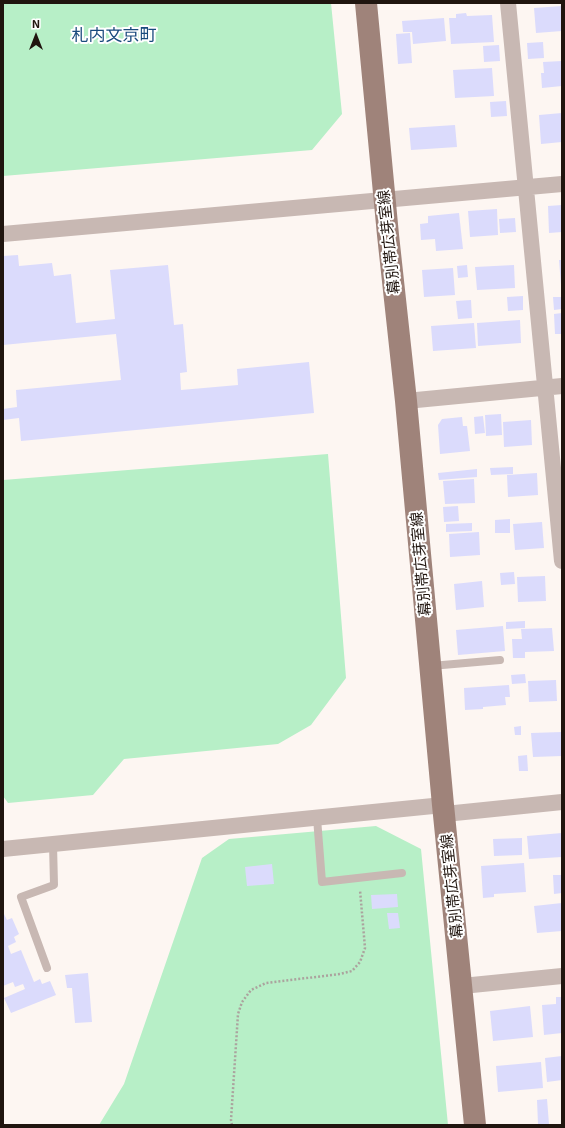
<!DOCTYPE html>
<meta charset="utf-8">
<style>
body{margin:0}
#map{position:relative;width:565px;height:1128px;overflow:hidden;background:#fdf6f2;font-family:"Exo 2",sans-serif}
canvas{display:block}
.frame{position:absolute;inset:0;border:4px solid #20150f;pointer-events:none}
.north{position:absolute;left:16px;top:16px;width:40px;height:40px;-webkit-text-stroke:3px #fff;paint-order:stroke;rotate:0deg;font-size:11px;font-weight:700;line-height:16px;text-align:center;color:#20150f}
.north::after{content:'';display:block;margin:auto;width:14px;height:18px;background:#20150f;clip-path:polygon(50% 0,100% 100%,50% 72%,0 100%)}
</style>
<div id="map">
<canvas width="565" height="1128"></canvas>
<div class="frame"></div>
<div class="north">N</div>
</div>
<script>
const c = document.querySelector('canvas').getContext('2d');
c.lineJoin = 'round';
function fillPath(path, color) {
  c.fillStyle = color;
  c.fill(path, 'evenodd');
}
function poly(rows) {
  const path = new Path2D();
  for (const r of rows) {
    path.moveTo(r[0], r[1]);
    for (let i = 2; i < r.length; i += 2) path.lineTo(r[i], r[i + 1]);
  }
  return path;
}
function trace(path, color, width, dash) {
  c.strokeStyle = color;
  c.lineWidth = width;
  c.lineCap = dash ? 'butt' : 'round';
  c.setLineDash(dash || []);
  c.stroke(path);
}
function label(font, color, halo, rows, align = 'center') {
  c.font = font + ' "Exo 2","Noto Sans JP",sans-serif';
  c.lineWidth = 4;
  c.setLineDash([]);
  c.textBaseline = 'middle';
  c.strokeStyle = halo;
  c.fillStyle = color;
  for (const [text, x, y, turn = 0] of rows) {
    c.save();
    c.translate(x, y);
    c.rotate((+turn || 0) * Math.PI / 180);
    c.textAlign = isNaN(turn) ? turn : align;
    if (halo) c.strokeText(text, 0, 0);
    c.fillText(text, 0, 0);
    c.restore();
  }
}
fillPath(poly([
 [3,3,331,3,342,114,312,150,3,176],
 [328,454,346,678,311,725,278,744,124,759,93,795,8,803,3,796,3,480],
 [376,826,421,849,448,1125,99,1125,124,1084,202,858,229,839]
]), '#b7efc7');
fillPath(poly([
 [562,6,562,31,536,33,534,8],
 [466,13,467,16,492,15,494,42,451,44,449,18,456,18,456,14],
 [444,18,446,41,413,44,412,32,403,32,402,21],
 [410,33,412,63,398,64,396,34],
 [543,42,544,58,528,59,527,43],
 [499,45,500,61,484,62,483,46],
 [562,61,562,86,542,88,541,73,544,73,543,62],
 [492,68,494,96,455,98,453,70],
 [506,101,507,116,491,117,490,102],
 [562,113,562,142,541,144,539,115],
 [455,125,457,147,411,150,409,128],
 [562,205,562,232,549,233,548,206],
 [497,209,498,235,470,237,468,211],
 [459,213,463,249,436,251,435,239,421,240,420,224,428,223,428,216],
 [515,218,516,232,500,233,499,219],
 [18,255,19,266,52,263,54,276,71,274,76,323,115,319,110,270,168,265,174,325,183,324,187,372,180,373,181,390,238,385,237,369,309,362,314,413,21,441,19,418,3,420,3,409,17,407,16,390,121,380,116,334,3,345,3,256],
 [559,260,562,260,562,285,561,285],
 [467,265,468,277,458,278,457,266],
 [514,265,515,288,477,290,475,267],
 [453,268,455,295,424,297,422,270],
 [523,296,523,310,508,311,507,297],
 [553,297,562,297,562,309,554,310],
 [471,300,472,318,458,319,456,301],
 [562,313,562,334,555,334,554,314],
 [520,320,521,343,478,346,477,323],
 [474,323,476,348,433,351,431,326],
 [501,414,502,435,486,436,485,415],
 [483,416,485,433,475,434,474,417],
 [462,417,463,426,467,426,470,451,440,454,438,425,442,419],
 [531,420,532,445,504,447,503,422],
 [513,467,513,474,491,475,490,468],
 [477,469,477,477,439,480,438,473],
 [537,473,538,495,508,497,507,475],
 [474,479,475,503,445,504,443,481],
 [458,506,459,521,444,522,443,507],
 [510,519,510,533,495,533,495,520],
 [542,522,544,548,515,550,513,524],
 [472,523,472,531,446,532,446,524],
 [479,532,480,555,450,557,449,534],
 [514,572,515,584,501,585,500,573],
 [545,576,546,601,518,602,517,577],
 [482,581,484,607,456,610,454,584],
 [525,621,525,628,506,629,506,622],
 [503,626,505,651,458,655,456,630],
 [552,628,554,651,525,652,525,658,513,658,512,639,522,639,521,629],
 [525,674,526,683,512,684,511,675],
 [556,680,557,701,529,702,528,681],
 [509,685,510,697,505,697,506,705,483,707,483,709,465,710,464,688],
 [521,726,521,735,515,735,514,727],
 [562,732,562,756,533,757,531,733],
 [527,755,528,771,519,771,518,756],
 [562,833,562,857,529,859,527,836],
 [522,838,522,855,494,856,493,839],
 [524,863,526,892,494,894,494,897,483,898,481,866],
 [272,864,274,884,247,886,245,867],
 [553,875,562,875,562,893,554,894],
 [397,894,398,907,372,909,371,895],
 [562,903,562,931,537,933,534,906],
 [387,913,398,913,400,928,389,929],
 [3,914,4,914,7,920,12,918,19,934,14,937,16,942,8,946,11,954,21,950,34,982,40,979,42,984,50,981,56,995,11,1013,4,998,25,989,23,984,15,987,13,982,3,986],
 [88,973,92,1022,75,1023,72,988,67,988,65,975],
 [556,997,562,997,562,1033,544,1035,542,1005,556,1004],
 [530,1006,533,1037,493,1041,490,1011],
 [562,1056,562,1080,547,1082,545,1058],
 [541,1062,543,1088,498,1092,496,1066],
 [547,1099,549,1124,538,1124,537,1100]
]), '#dbdbfc');
trace(poly([
 [232,1125,231,1120,238,1014,242,1002,251,990,266,983,340,974,352,971,360,962,365,948,360,890]
]), '#aba39e', 2.5, [2, 2]);
trace(poly([
 [431,666,500,660],
 [317,818,322,882,402,873],
 [47,968,21,897,54,885,53,844]
]), '#c8b8b3', 8);
trace(poly([
 [508,3,562,561],
 [3,234,562,184],
 [406,401,562,386],
 [445,814,562,802],
 [3,849,443,805],
 [462,986,562,976]
]), '#c8b8b3', 16);
trace(poly([
 [366,3,388,235,406,401,443,805,475,1125]
]), '#9f837a', 22);
label('15px', '#20150f', '#fff', [
 ["幕別帯広芽室線",389,242,-96],
 ["幕別帯広芽室線",421,564,-95],
 ["幕別帯広芽室線",452,886,-96]
]);
label('17px', '#194a7d', '#fff', [
 ["札内文京町",114,35]
]);
</script>
